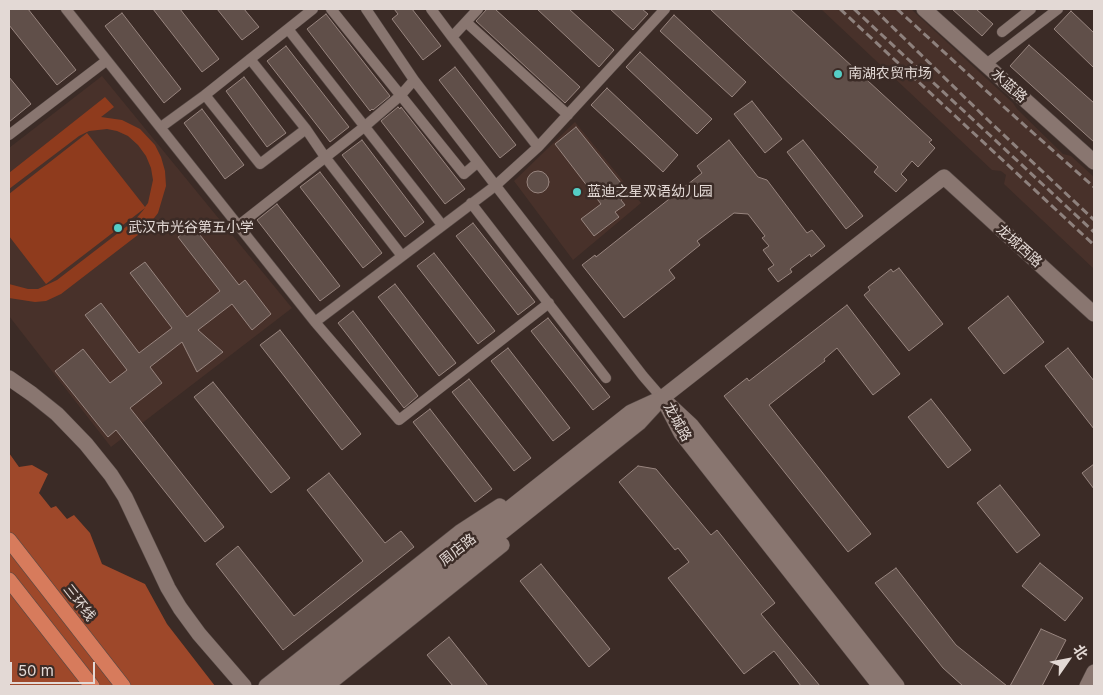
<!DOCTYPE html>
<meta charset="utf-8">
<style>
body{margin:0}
#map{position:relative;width:1103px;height:695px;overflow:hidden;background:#3b2b26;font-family:Inter,"Noto Sans SC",sans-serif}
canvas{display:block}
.frame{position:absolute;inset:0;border:10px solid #e3d9d5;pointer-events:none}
.north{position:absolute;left:1043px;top:635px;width:50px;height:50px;-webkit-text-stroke:4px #3b2b26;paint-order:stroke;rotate:57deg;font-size:14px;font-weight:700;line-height:20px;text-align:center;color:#e3d9d5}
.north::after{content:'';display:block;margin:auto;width:18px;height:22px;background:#e3d9d5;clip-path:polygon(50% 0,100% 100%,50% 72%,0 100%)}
.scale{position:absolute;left:10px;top:662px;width:85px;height:22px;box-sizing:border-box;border:2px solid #e3d9d5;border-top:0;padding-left:6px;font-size:15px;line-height:18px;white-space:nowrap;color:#e3d9d5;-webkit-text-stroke:4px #3b2b26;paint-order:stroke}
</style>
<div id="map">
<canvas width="1103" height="695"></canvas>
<div class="frame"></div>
<div class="north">北</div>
<div class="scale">50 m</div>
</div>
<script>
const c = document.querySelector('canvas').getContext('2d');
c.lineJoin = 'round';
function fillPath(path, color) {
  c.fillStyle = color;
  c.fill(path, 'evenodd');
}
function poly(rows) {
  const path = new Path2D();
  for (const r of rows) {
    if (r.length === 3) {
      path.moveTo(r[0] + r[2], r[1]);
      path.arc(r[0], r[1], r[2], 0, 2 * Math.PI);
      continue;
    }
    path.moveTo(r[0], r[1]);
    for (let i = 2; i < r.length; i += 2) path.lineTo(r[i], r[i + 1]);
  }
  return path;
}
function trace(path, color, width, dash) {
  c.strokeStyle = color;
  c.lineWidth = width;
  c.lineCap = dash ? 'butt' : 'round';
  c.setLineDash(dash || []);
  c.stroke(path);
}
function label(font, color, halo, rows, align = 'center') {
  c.font = font + ' Inter,"Noto Sans SC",sans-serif';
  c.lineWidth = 5;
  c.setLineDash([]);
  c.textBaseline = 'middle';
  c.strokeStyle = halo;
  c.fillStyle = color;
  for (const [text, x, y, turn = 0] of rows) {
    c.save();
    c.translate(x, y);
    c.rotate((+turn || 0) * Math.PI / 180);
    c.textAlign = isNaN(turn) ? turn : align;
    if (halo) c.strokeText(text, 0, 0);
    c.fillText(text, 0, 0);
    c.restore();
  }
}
fillPath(poly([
 [821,9,911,9,1013,103,1017,109,1063,154,1071,156,1094,177,1094,269,1004,184,1006,175,1001,171,992,170],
 [102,76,292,308,111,447,9,316,9,148],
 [575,122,641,203,573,260,514,181]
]), '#48312a');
fillPath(poly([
 [105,97,114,107,101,117,122,120,140,129,155,145,161,157,165,171,166,186,158,213,151,222,143,231,61,294,46,301,35,302,9,298,9,284,28,289,38,289,57,280,135,220,145,208,46,284,9,236,9,194,87,133,145,207,148,203,153,180,151,168,146,156,138,145,128,136,117,131,107,129,89,131,79,136,9,189,9,173]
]), '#8f3b1d');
fillPath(poly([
 [9,453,19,467,32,465,48,474,39,493,51,508,56,506,67,519,74,515,90,533,102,564,145,584,167,624,215,686,9,686]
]), '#9e482a');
const building = poly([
 [9,9,28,9,76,70,57,85,9,25,9,9],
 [153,9,180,9,219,59,202,72,153,9],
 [217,9,244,9,259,27,242,40,217,9],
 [394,9,412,9,441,46,423,60,392,19,398,14,394,9],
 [487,9,495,9,580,87,565,103,476,21,487,9],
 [537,9,569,9,614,50,599,67,537,9],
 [610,9,642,9,648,14,633,30,610,9],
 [710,9,790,9,932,140,929,142,935,148,918,167,912,161,901,174,907,180,896,192,874,172,878,167,710,9],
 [952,9,976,9,993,24,982,36,952,9],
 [1071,11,1094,33,1094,68,1054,29,1071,11],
 [122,13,181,89,164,103,105,26,122,13],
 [326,14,390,96,373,110,372,109,370,111,307,29,326,14],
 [674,15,746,82,732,97,660,31,674,15],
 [1029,45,1094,103,1094,142,1010,66,1029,45],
 [286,46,349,127,330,142,267,61,286,46],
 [640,52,712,119,697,134,626,67,640,52],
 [455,67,516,145,500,158,439,80,455,67],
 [9,77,31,104,9,122,9,77],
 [244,77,286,133,267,147,226,91,244,77],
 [607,88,678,155,663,172,591,105,607,88],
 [752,101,782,139,765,153,734,114,752,101],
 [398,107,400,109,401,107,465,189,445,204,381,121,398,107],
 [202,109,244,165,225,179,184,123,202,109],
 [576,127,629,193,621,200,625,205,615,212,619,217,594,236,581,219,601,204,555,144,576,127],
 [362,140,424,222,405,237,342,155,362,140],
 [729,140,758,177,767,180,807,233,812,230,825,246,811,257,810,254,790,269,792,272,778,282,768,269,774,265,763,250,769,246,762,238,765,236,748,214,734,213,697,241,700,245,669,270,675,278,624,318,582,265,595,255,596,257,702,173,697,166,729,140],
 [803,140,863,216,846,229,787,152,803,140],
 [538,182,11],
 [320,172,382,253,363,268,300,187,320,172],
 [277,204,340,286,320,301,257,220,277,204],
 [473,223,535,302,518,315,456,236,473,223],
 [193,226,239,285,245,280,271,314,252,330,232,304,198,330,223,352,197,372,182,342,150,367,162,383,130,408,224,527,205,542,116,430,108,437,55,371,83,349,110,383,127,370,85,315,101,303,139,353,172,328,130,273,145,262,187,317,220,291,178,237,193,226],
 [434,253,495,331,478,344,417,266,434,253],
 [899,268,943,324,909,351,864,295,870,290,868,287,891,269,893,272,899,268],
 [395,284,456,363,439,376,378,297,395,284],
 [1008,296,1044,342,1004,374,968,328,1008,296],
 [847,305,900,374,873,395,837,348,824,359,825,361,769,405,871,534,848,552,724,396,747,378,749,381,847,305],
 [353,311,418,396,404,408,338,323,353,311],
 [548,318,610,397,593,410,531,331,548,318],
 [280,330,361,434,342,450,260,345,280,330],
 [508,348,570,428,553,441,491,361,508,348],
 [1068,348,1094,381,1094,429,1045,366,1068,348],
 [469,379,531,458,514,471,452,392,469,379],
 [213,382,290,478,271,493,194,397,213,382],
 [931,399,971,450,948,468,908,417,931,399],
 [430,409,492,489,475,502,413,422,430,409],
 [1094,464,1094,489,1082,473,1094,464],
 [638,466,656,469,711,535,717,530,775,603,761,614,820,686,801,686,774,651,744,674,668,578,689,562,678,548,675,550,619,482,638,466],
 [329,473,385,543,401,531,414,547,283,650,216,564,238,546,294,616,363,561,307,490,329,473],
 [1000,485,1040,535,1017,553,977,503,1000,485],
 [1040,563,1083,598,1065,621,1022,586,1040,563],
 [541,564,610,649,589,667,520,581,541,564],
 [896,568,956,645,1007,686,963,686,943,668,875,583,896,568],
 [1041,629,1066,640,1042,686,1010,686,1041,629],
 [449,637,488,686,453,686,427,655,449,637]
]);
fillPath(building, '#604f49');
trace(building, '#98857f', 1);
const street = poly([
 [66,9,315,322,399,420,549,303],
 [331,9,464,174,477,163],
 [366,9,414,80,643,376,662,398],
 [431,9,452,37],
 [478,9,452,37,538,147],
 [466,22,568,115],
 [288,29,442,225],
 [1002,32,1031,9],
 [250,59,306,129,325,157,402,256],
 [985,65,1058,9],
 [205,95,260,164,306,129],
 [161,127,205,95,313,9],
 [9,135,106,61],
 [471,203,606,378],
 [239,225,364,127,400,96,414,80],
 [315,322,495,186,538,147,665,9]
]);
const secondary = poly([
 [924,9,1094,162],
 [9,378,32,394,57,414,86,444,111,475,125,497,168,588,180,608,199,634,244,686],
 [662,398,691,425,897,686],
 [668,408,681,433,880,686],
 [266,686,460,532,500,506],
 [285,686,631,412,655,401],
 [305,686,476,553,639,423,662,398,944,177,1094,314],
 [326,686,502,545],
 [1087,686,1094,672]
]);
const highway = poly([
 [9,540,123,686],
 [9,580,92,686]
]);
trace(street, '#574a46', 11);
trace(secondary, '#574a46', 16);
trace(highway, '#574a46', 16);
trace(street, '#897670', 10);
trace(secondary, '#897670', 15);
trace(highway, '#d77b5c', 15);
trace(poly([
 [840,9,1094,245],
 [854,9,1094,232],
 [874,9,989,121,1094,220],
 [897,9,1004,107,1094,187]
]), '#8e817d', 3, [8, 4]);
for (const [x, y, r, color] of [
 [838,74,5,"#55cec6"],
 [577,192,5,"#55cec6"],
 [118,228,5,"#55cec6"]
]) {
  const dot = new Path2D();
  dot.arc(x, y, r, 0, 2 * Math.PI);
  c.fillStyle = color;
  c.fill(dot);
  trace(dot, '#3b2b26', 2);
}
label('14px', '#e3d9d5', '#3b2b26', [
 ["南湖农贸市场",848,74],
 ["蓝迪之星双语幼儿园",587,192],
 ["武汉市光谷第五小学",128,228]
], 'left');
label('14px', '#e3d9d5', '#3b2b26', [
 ["水蓝路",1009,86,42],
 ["龙城西路",1019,246,42],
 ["龙城路",677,422,61],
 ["周店路",458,550,-38],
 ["三环线",79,603,52]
]);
</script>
